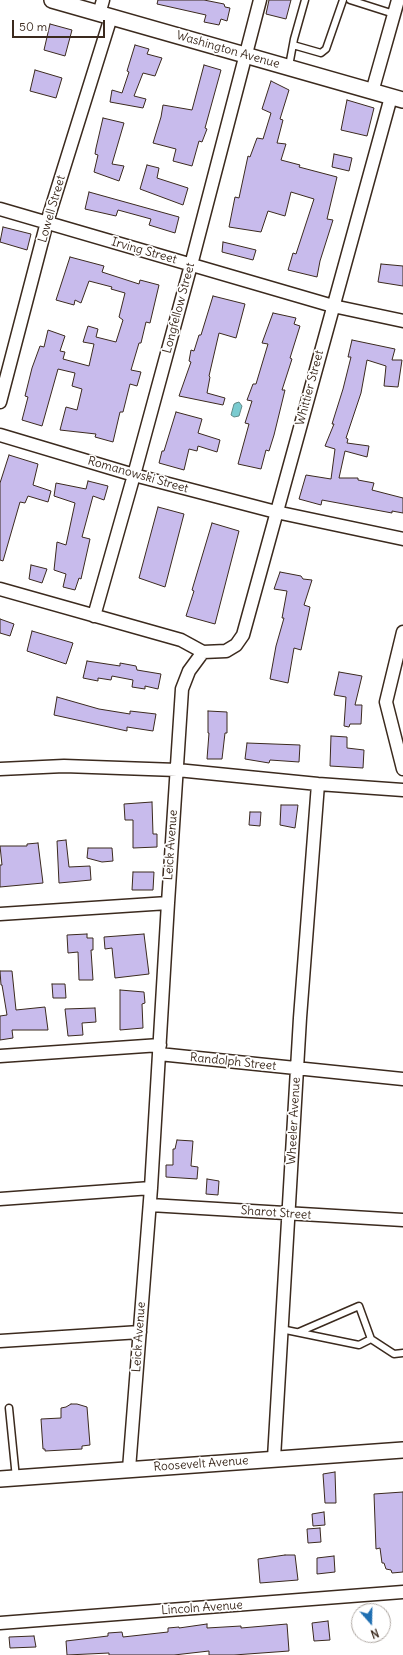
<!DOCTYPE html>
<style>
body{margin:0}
#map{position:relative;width:403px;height:1655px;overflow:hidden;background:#fff;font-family:Delius,sans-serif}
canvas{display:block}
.north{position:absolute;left:351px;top:1603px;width:40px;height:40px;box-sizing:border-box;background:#fff;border:1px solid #b1aaa5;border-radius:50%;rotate:160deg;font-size:11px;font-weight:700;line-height:16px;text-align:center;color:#3b2a1e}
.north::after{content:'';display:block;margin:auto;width:14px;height:18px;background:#1f6fb2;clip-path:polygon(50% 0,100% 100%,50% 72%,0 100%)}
.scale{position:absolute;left:12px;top:20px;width:93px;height:18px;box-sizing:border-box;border:2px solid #3b2a1e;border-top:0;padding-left:5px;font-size:12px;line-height:14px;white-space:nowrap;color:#3b2a1e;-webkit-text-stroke:3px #fff;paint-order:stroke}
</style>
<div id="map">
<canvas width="403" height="1655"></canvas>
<div class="north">N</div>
<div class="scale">50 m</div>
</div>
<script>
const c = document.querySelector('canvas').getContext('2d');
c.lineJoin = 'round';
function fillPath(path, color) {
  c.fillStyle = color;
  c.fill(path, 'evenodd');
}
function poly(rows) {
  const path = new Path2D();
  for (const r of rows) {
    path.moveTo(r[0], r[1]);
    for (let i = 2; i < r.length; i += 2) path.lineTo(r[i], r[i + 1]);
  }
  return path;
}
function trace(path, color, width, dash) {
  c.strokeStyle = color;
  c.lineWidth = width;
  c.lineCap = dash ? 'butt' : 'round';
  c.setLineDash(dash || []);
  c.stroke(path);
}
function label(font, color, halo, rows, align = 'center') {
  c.font = font + ' Delius,sans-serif';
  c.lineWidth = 3.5;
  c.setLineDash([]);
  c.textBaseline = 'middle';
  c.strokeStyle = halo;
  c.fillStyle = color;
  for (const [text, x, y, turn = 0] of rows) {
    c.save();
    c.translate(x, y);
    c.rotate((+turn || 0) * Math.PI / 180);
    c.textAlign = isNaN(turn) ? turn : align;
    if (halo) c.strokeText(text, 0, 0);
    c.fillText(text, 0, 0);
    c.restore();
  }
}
const water = poly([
 [236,403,239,402,242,406,239,416,234,417,231,415,234,404,236,403]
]);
fillPath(water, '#7acbd0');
trace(water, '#618b89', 1);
const building = poly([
 [158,0,204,0,224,4,225,7,230,8,227,21,221,19,219,25,204,22,206,15,157,4,158,0],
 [269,0,291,0,286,19,266,14,269,0],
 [50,24,72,30,65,56,44,50,50,24],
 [135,45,149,49,147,54,162,58,155,76,143,73,134,96,146,99,143,108,110,102,112,90,122,93,129,72,127,71,135,45],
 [204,65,221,70,205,128,207,129,202,142,199,141,192,166,173,161,176,149,153,143,161,117,163,105,192,110,204,65],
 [35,70,62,78,56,98,30,91,35,70],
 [271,81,289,90,280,119,283,120,277,143,286,144,281,160,300,165,299,167,337,177,327,219,333,220,320,261,317,277,288,270,293,253,296,254,314,199,291,192,285,216,268,211,261,232,229,227,235,197,239,198,248,156,250,157,257,138,263,139,271,113,262,109,271,81],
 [347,100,374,108,367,136,341,130,347,100],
 [103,118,124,123,112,164,124,166,119,181,94,172,98,155,95,154,96,148,103,118],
 [334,154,352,158,349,171,332,167,334,154],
 [147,165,159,168,157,178,188,188,183,205,140,189,147,165],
 [89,192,179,217,175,233,149,225,151,219,118,210,116,216,85,209,89,192],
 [3,227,31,234,27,250,0,242,3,227],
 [223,242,256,250,253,260,222,252,223,242],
 [70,257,104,266,102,272,139,284,140,280,159,285,150,323,146,322,141,343,139,343,131,370,141,372,137,386,130,384,123,412,120,412,113,442,95,437,96,434,60,430,66,407,77,410,82,389,72,386,75,373,58,369,42,426,22,420,28,397,25,396,32,368,40,346,44,347,48,330,65,336,60,351,65,352,63,359,89,366,94,344,83,342,88,326,98,329,96,337,116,342,123,320,119,317,125,293,111,289,112,287,89,281,81,303,75,300,74,305,56,300,70,257],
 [381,264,403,266,403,286,378,282,381,264],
 [213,296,245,304,236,338,219,333,209,376,210,377,207,393,225,398,223,405,179,396,191,362,189,361,191,350,194,351,199,335,201,335,213,296],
 [273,313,296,318,294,324,300,326,290,358,292,359,282,390,285,390,274,435,269,451,266,450,261,469,238,464,249,424,245,423,252,401,247,400,253,384,256,384,268,344,262,343,273,313],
 [352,340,395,349,392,360,402,360,398,387,384,386,386,366,367,360,361,393,346,438,348,439,347,443,369,446,367,457,345,451,339,478,358,478,358,480,374,483,372,490,403,498,403,513,392,511,392,513,322,500,321,505,299,499,306,475,331,479,335,449,325,446,334,424,332,424,343,389,351,357,348,357,352,340],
 [176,412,202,419,198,433,220,440,217,452,198,446,197,451,189,449,184,470,159,463,162,451,164,451,176,412],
 [9,455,38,464,33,485,51,491,48,502,28,496,25,503,20,502,3,561,0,560,0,483,9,455],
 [88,481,108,486,104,500,93,496,82,537,90,539,81,579,79,578,75,590,63,587,66,574,54,570,57,542,66,545,75,503,54,496,56,483,86,489,88,481],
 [158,507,184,514,165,587,139,578,158,507],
 [212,523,239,531,215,624,186,616,194,591,192,590,212,523],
 [31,565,47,569,42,583,29,579,31,565],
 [280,572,301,576,303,579,312,580,304,605,310,607,301,650,294,648,288,683,270,679,276,646,284,618,282,618,287,591,274,589,280,572],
 [0,619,14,624,10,636,0,633,0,619],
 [32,631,73,643,66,664,27,651,32,631],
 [87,661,120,666,120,663,136,666,137,670,161,674,158,689,145,686,145,689,132,687,133,680,112,676,111,680,98,678,98,681,83,678,87,661],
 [339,672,362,676,355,705,362,705,361,724,350,724,349,727,344,726,346,697,334,695,339,672],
 [57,697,99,709,130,714,130,711,156,714,153,731,127,727,127,731,54,715,57,697],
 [208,711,227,712,227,733,225,733,222,759,207,759,209,733,208,733,208,711],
 [331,736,347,737,347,748,364,750,363,768,330,766,331,736],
 [247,743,300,745,299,762,270,760,269,763,245,759,247,743],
 [152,802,153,834,157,834,157,847,133,848,133,820,125,820,124,804,152,802],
 [281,805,298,805,295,828,280,825,281,805],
 [250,812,261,812,260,826,249,825,250,812],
 [66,840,69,867,90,866,91,880,59,883,57,841,66,840],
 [38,843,43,883,0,887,0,865,2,865,0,846,27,846,27,844,38,843],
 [88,848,112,848,113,861,102,862,87,858,88,848],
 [133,872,154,872,153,890,132,890,133,872],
 [87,934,87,938,93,938,93,950,91,950,93,980,79,980,78,952,68,953,67,935,87,934],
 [144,934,149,974,115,978,112,948,105,949,104,937,144,934],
 [0,971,12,971,16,1010,45,1007,48,1030,12,1030,13,1038,0,1040,0,1016,7,1015,2,985,1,985,0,971],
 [52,984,65,984,66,998,53,998,52,984],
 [120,990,144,992,145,1003,142,1004,143,1028,120,1030,120,990],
 [95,1008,96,1022,82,1023,83,1035,68,1036,65,1009,95,1008],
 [177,1140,193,1141,191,1166,198,1167,197,1179,166,1177,166,1165,173,1165,173,1149,175,1149,177,1140],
 [207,1179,219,1181,218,1195,206,1194,207,1179],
 [71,1404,77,1404,87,1407,90,1445,82,1446,82,1449,45,1451,45,1449,43,1449,41,1419,61,1418,61,1408,66,1407,71,1404],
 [335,1472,336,1503,325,1503,323,1474,335,1472],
 [403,1492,403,1572,392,1573,391,1570,386,1569,384,1563,382,1563,380,1548,376,1549,374,1494,403,1492],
 [324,1512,325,1525,313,1526,312,1514,324,1512],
 [320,1528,321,1542,308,1543,307,1529,320,1528],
 [285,1555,295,1555,298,1580,260,1583,258,1559,285,1555],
 [334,1556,335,1572,317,1574,317,1558,334,1556],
 [328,1621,330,1640,314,1641,312,1623,328,1621],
 [207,1624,207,1628,241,1626,241,1628,287,1624,289,1651,234,1655,209,1655,209,1651,174,1655,109,1655,109,1653,67,1655,66,1641,108,1636,108,1633,122,1632,123,1637,168,1632,168,1628,179,1627,179,1628,207,1624],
 [34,1636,36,1647,10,1648,9,1637,34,1636]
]);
fillPath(building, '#c8bbec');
trace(building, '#3b2a1e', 1);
const service = poly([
 [350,0,394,14],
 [293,45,321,53,326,49,343,0],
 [289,66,294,39,305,0],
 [281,1329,359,1345,371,1339,359,1306,299,1332],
 [371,1339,394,1354,403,1353],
 [9,1408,16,1478]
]);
const minor = poly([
 [99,14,103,0],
 [372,92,398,0],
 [0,209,333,306,403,321],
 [0,402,47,222,111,17],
 [0,435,134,475,276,512,403,539],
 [0,589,181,640,203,652,226,651,236,645,243,635,391,97],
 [94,616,134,475,191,265,260,0],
 [403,632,386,702,403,769],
 [0,769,64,766,177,770,318,784,403,790],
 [0,914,168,903],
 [159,1054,403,1079],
 [0,1056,160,1045],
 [0,1199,151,1188],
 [150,1205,403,1220],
 [0,1341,140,1332],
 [274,1458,300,1018,318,784],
 [129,1469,151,1188,168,903,182,689,189,671,203,652],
 [0,1623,403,1592]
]);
const tertiary = poly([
 [52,0,403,100],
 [0,1479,403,1450]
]);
trace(service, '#3b2a1e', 9);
trace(minor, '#3b2a1e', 15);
trace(tertiary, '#3b2a1e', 18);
trace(service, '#fff', 6);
trace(minor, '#fff', 12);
trace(tertiary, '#fff', 15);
label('12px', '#3b2a1e', '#fff', [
 ["Washington Avenue",228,50,16],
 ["Lowell Street",52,209,-74],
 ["Irving Street",144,251,16],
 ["Longfellow Street",179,308,-75],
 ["Whittier Street",310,388,-75],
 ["Romanowski Street",138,475,16],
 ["Leick Avenue",171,845,-86],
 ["Randolph Street",233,1062,6],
 ["Wheeler Avenue",294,1121,-87],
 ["Sharot Street",276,1213,4],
 ["Leick Avenue",139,1337,-86],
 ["Roosevelt Avenue",201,1464,-4],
 ["Lincoln Avenue",202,1608,-4]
]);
</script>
